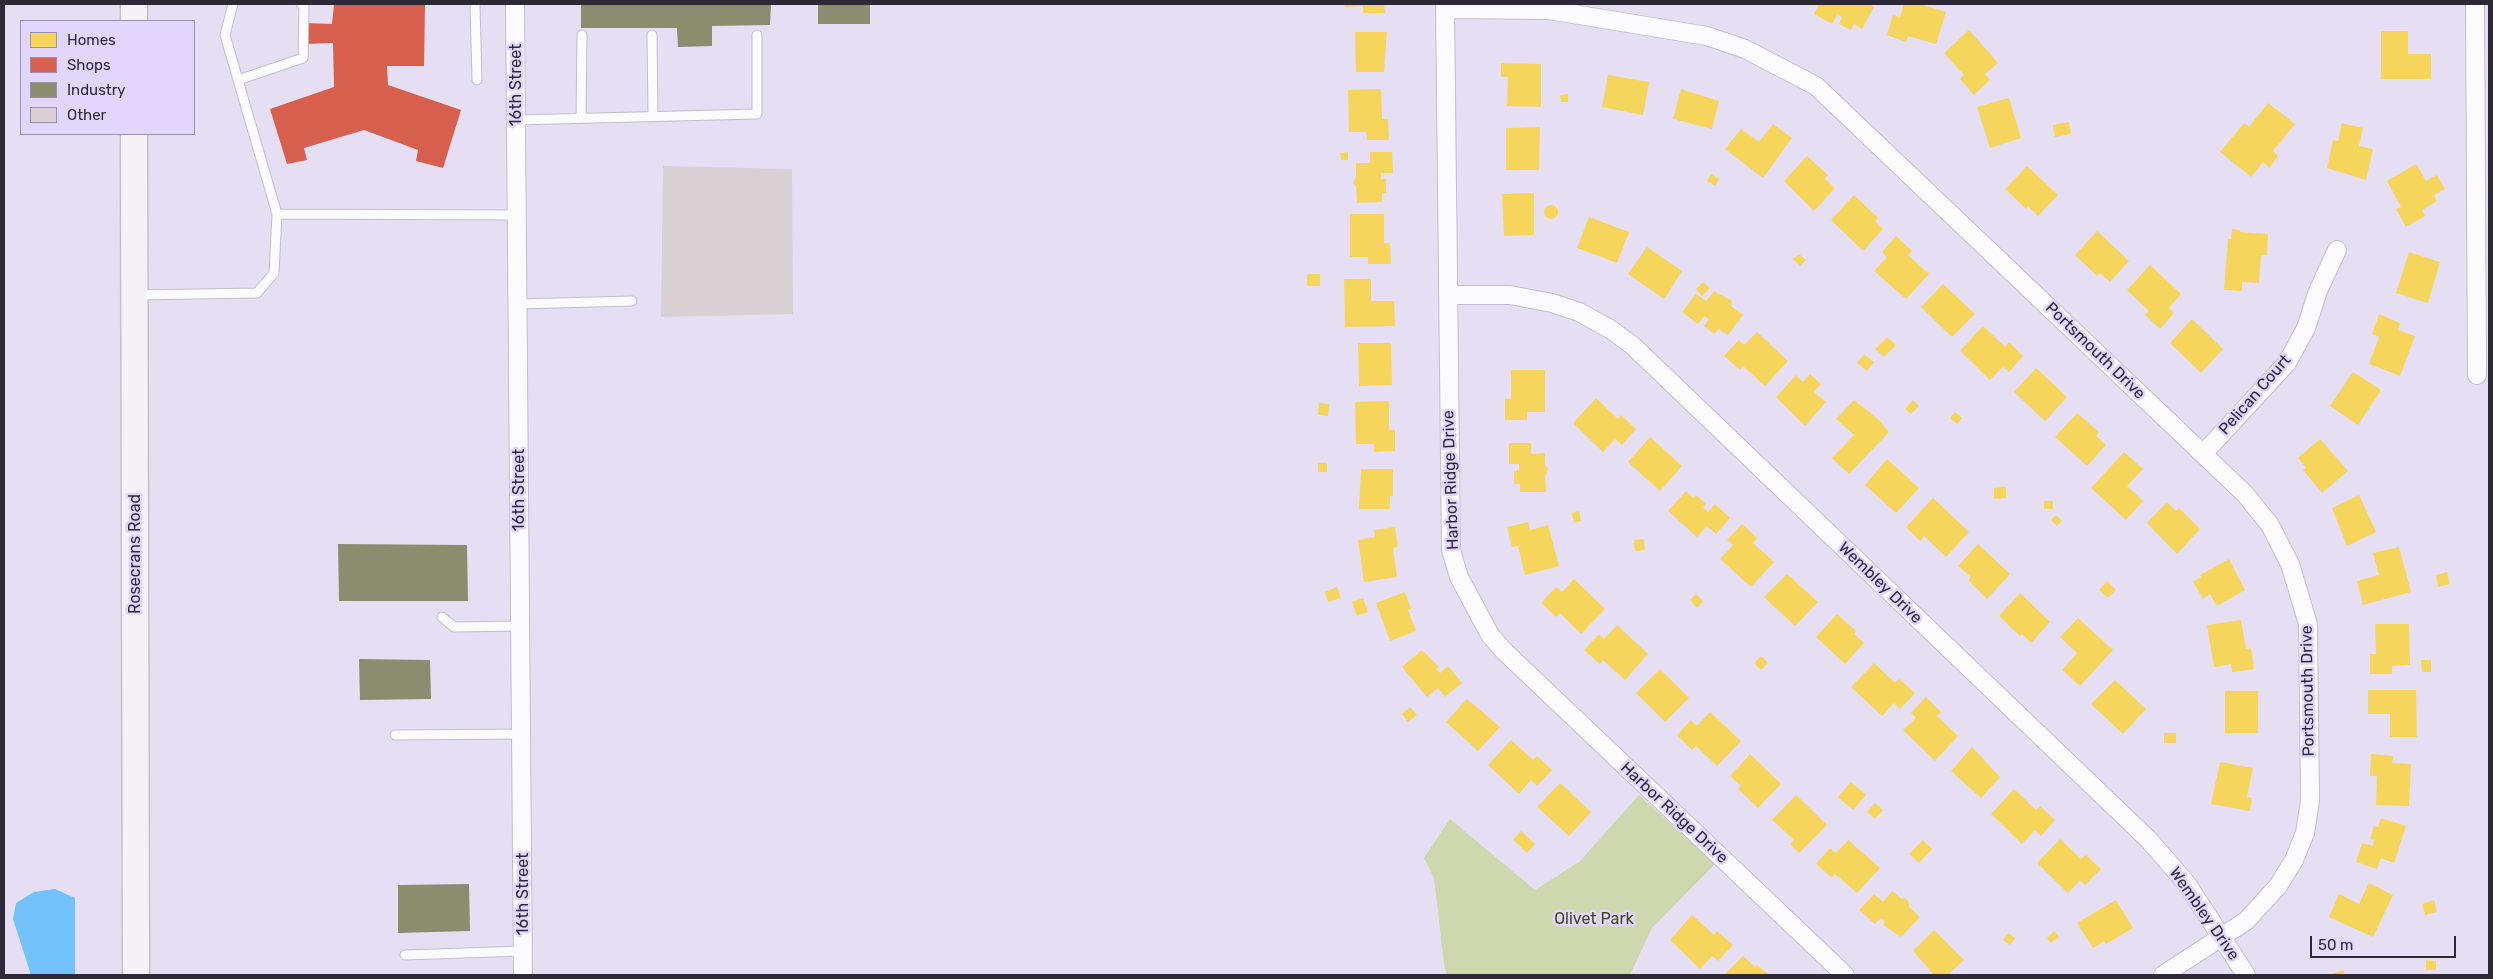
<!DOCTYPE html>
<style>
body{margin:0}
#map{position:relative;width:2493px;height:979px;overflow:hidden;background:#e6dff4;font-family:Rubik,sans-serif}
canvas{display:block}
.frame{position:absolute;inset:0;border:5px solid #2d2937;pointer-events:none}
.legend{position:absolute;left:20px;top:20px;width:175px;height:115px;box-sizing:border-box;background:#e2d6fd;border:1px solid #9a91ae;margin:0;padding:6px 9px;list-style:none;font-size:15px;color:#2d2937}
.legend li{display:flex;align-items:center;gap:10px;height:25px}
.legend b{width:25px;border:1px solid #9a91ae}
.scale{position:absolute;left:2310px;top:936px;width:146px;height:22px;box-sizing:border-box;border:2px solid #2d2937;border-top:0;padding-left:6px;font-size:15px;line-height:18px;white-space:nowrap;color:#2d2937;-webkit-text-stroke:4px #e2d6fd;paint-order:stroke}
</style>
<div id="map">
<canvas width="2493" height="979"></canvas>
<div class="frame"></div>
<ul class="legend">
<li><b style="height:14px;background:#f6d55c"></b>Homes</li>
<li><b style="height:14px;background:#d6604d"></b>Shops</li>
<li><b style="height:14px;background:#8c8c6e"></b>Industry</li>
<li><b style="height:14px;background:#d9d0d4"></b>Other</li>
</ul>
<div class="scale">50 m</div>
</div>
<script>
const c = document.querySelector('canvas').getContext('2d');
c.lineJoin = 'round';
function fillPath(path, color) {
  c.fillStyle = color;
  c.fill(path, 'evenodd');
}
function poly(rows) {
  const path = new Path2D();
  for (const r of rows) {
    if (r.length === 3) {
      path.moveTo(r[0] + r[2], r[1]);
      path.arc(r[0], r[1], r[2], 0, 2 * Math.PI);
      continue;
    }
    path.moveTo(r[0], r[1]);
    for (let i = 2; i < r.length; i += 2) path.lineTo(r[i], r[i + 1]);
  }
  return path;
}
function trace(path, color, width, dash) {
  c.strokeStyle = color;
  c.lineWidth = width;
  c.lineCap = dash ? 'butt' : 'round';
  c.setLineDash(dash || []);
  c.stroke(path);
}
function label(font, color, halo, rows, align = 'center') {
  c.font = font + ' Rubik,sans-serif';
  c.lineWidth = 5;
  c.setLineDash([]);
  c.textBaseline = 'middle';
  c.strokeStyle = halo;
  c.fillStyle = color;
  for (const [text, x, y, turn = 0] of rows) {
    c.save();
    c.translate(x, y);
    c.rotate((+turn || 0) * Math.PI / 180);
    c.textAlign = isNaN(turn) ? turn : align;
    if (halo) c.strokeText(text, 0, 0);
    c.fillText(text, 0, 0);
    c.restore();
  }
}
fillPath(poly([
 [1639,795,1715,864,1652,928,1630,975,1447,975,1444,964,1434,878,1424,858,1450,819,1535,890,1580,861]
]), '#cfd7ae');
fillPath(poly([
 [55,889,75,898,75,975,31,975,13,919,16,903,34,892]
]), '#72c2f9');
fillPath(poly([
 [1344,4,1384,4,1385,13,1363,13,1363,6,1345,7],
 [1819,4,1869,4,1874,7,1862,29,1854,24,1851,30,1839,24,1842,17,1837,15,1832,24,1814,14],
 [1904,4,1920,4,1946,12,1936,44,1908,36,1906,42,1887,35,1893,15,1900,17],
 [1969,30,1998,63,1985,74,1990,80,1974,95,1960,79,1964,75,1944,53],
 [2381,31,2408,31,2408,54,2431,54,2431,79,2381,79],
 [1355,32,1387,32,1384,72,1356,72],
 [1501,63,1541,64,1541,107,1507,106,1508,77,1501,77],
 [1608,75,1649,82,1643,115,1602,107],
 [1381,89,1382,119,1388,119,1389,140,1367,140,1366,132,1349,132,1348,90],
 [1681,89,1719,101,1712,129,1673,119],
 [1568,94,1568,102,1561,102,1560,95],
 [2009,98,2021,138,1990,148,1977,107],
 [2268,103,2295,124,2273,151,2278,156,2269,168,2263,162,2251,177,2220,152,2244,123,2249,127],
 [2069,122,2071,134,2055,137,2053,125],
 [2342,123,2363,128,2359,146,2373,149,2366,180,2327,168,2333,140,2338,141],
 [1773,124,1792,138,1763,178,1725,149,1741,129,1759,142],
 [1540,127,1539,170,1506,170,1506,128],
 [1348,152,1348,160,1341,160,1340,153],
 [1370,152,1392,152,1393,173,1381,173,1381,179,1386,179,1386,193,1382,193,1382,202,1357,203,1356,186,1353,183,1356,177,1356,163,1370,163],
 [1807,156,1828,175,1825,179,1835,188,1814,211,1784,181],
 [2416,164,2426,181,2437,175,2445,189,2434,195,2437,201,2422,210,2425,216,2406,227,2396,209,2401,207,2387,181],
 [2027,166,2058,195,2038,216,2028,206,2026,209,2005,189],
 [1711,174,1719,179,1715,186,1707,181],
 [1534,193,1534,235,1504,236,1502,194],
 [1854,195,1878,218,1875,221,1883,229,1863,251,1831,220],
 [1551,212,7],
 [1350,214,1384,214,1384,243,1390,243,1391,264,1368,264,1368,257,1350,257],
 [1589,217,1629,232,1617,263,1577,248],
 [2232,229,2240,230,2240,232,2268,234,2267,255,2261,255,2259,283,2242,282,2242,291,2224,290,2228,239,2231,239],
 [2097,231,2129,261,2110,282,2100,273,2097,276,2075,255],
 [1896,236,1912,251,1908,255,1929,274,1906,299,1874,271,1887,257,1882,252],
 [1647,247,1682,271,1664,299,1628,274],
 [2409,252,2440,262,2428,303,2396,293],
 [1799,254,1806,260,1800,266,1793,259],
 [2150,265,2181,294,2169,308,2174,313,2160,329,2145,315,2149,311,2127,290],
 [1307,274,1320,274,1320,286,1307,286],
 [1344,279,1371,279,1371,301,1394,301,1395,326,1345,327],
 [1703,282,1710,288,1702,296,1696,289],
 [1943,284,1975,314,1952,337,1921,307],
 [1714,291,1732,301,1731,306,1743,315,1728,335,1719,329,1714,334,1704,326,1709,319,1704,316,1698,324,1682,312,1696,294,1706,301],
 [2379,314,2400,323,2398,330,2415,336,2400,376,2369,364,2379,337,2372,334],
 [2192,319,2223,349,2201,373,2170,343],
 [1983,326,2005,347,2009,342,2023,356,2009,372,2003,367,1990,380,1960,351],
 [1757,332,1788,361,1765,386,1743,366,1740,370,1724,356,1739,340,1744,345],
 [1887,337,1896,345,1884,357,1875,349],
 [1358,343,1391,343,1392,385,1359,386],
 [1864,354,1874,362,1867,371,1857,363],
 [2036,368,2067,397,2045,421,2014,392],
 [1511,370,1545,370,1545,412,1527,412,1527,420,1505,420,1505,399,1511,399],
 [2353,372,2381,390,2358,425,2330,406],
 [1810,374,1821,384,1814,392,1826,402,1805,426,1776,397,1796,375,1803,382],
 [1596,398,1618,419,1621,415,1636,429,1622,445,1615,439,1603,452,1573,423],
 [1854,400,1879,420,1889,432,1849,474,1832,458,1854,435,1836,419],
 [1913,400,1919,406,1911,414,1905,409],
 [1389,401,1389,430,1395,430,1395,451,1374,452,1374,444,1356,444,1355,402],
 [1319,403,1329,404,1328,416,1318,415],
 [1955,412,1962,418,1957,424,1950,418],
 [2077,413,2099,432,2096,436,2106,445,2087,466,2055,437],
 [1650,437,1682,466,1660,491,1628,462],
 [2320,439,2348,471,2322,493,2303,470,2306,468,2298,458],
 [1509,443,1531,443,1531,454,1545,453,1545,465,1548,468,1545,477,1546,492,1520,492,1520,484,1514,484,1514,471,1519,470,1519,464,1509,464],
 [2124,452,2143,469,2127,486,2143,501,2126,520,2091,488],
 [1887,459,1919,488,1896,513,1865,485],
 [1318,463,1327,463,1327,472,1318,472],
 [1361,469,1393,469,1393,496,1390,496,1390,509,1359,509],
 [2006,487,2006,498,1994,499,1994,488],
 [1686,491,1693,498,1696,495,1706,504,1703,507,1708,512,1715,504,1730,518,1716,534,1707,526,1697,537,1668,511],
 [2359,495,2376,532,2347,546,2332,508],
 [1933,498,1969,532,1946,557,1924,536,1920,541,1906,527],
 [2044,501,2053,501,2053,509,2044,509],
 [2167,502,2176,511,2179,508,2200,529,2177,554,2147,523],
 [1579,511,1581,521,1574,523,1572,513],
 [2056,515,2062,521,2057,526,2051,520],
 [1528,522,1530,530,1548,525,1559,566,1525,575,1518,546,1512,547,1507,527],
 [1742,524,1757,538,1753,543,1774,562,1751,587,1720,559,1733,545,1727,540],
 [1395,527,1398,547,1393,548,1397,577,1364,582,1358,540,1375,537,1374,530],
 [1644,539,1645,550,1635,551,1634,540],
 [1978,544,2010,574,1987,599,1968,580,1971,577,1958,566],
 [2399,547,2411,592,2363,605,2357,581,2379,575,2373,553],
 [2229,559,2245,590,2217,606,2210,594,2203,599,2193,582,2201,577,2200,575],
 [2447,572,2450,584,2438,587,2436,575],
 [1787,574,1818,602,1795,626,1764,597],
 [1574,579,1605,609,1581,634,1560,613,1556,617,1541,603,1556,587,1562,592],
 [2107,581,2116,590,2108,598,2099,590],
 [1337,587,1341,598,1328,602,1325,592],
 [1405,592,1411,609,1408,610,1416,631,1390,641,1376,603],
 [2020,593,2050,622,2031,643,2022,634,2020,636,1999,616],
 [1696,594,1703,601,1697,608,1690,600],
 [1363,598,1368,612,1357,616,1352,602],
 [1837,614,1856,631,1854,634,1864,643,1845,664,1816,637],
 [2078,618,2113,650,2080,686,2062,670,2077,653,2060,637],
 [2241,620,2246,649,2251,648,2254,669,2232,672,2231,664,2214,667,2207,625],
 [2375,624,2409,624,2410,665,2392,666,2392,674,2370,674,2370,654,2376,654],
 [1617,625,1648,654,1625,680,1603,660,1600,664,1584,650,1599,634,1604,639],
 [1422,650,1439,667,1436,669,1440,673,1448,666,1462,683,1445,697,1438,688,1427,697,1402,667],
 [1761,656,1768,663,1761,670,1754,663],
 [2421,660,2431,660,2431,672,2422,672],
 [1874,663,1895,683,1899,679,1915,693,1900,709,1894,703,1882,716,1851,687],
 [1660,669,1689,698,1665,722,1636,693],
 [2115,680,2146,709,2123,734,2091,704],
 [2368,690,2416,690,2417,737,2390,737,2390,714,2368,714],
 [2225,691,2258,691,2258,733,2225,733],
 [1926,697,1941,712,1937,716,1958,736,1935,761,1903,730,1916,718,1911,713],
 [1467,699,1500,727,1478,751,1446,722],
 [1410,707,1417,715,1408,722,1402,714],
 [1710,712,1741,741,1717,766,1696,746,1692,750,1677,735,1691,720,1697,726],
 [2164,733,2176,733,2176,743,2164,743],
 [1511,740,1533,760,1537,756,1552,770,1537,786,1531,780,1519,794,1488,765],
 [1972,747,2000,777,1981,798,1951,771],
 [1750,754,1781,784,1758,808,1738,789,1741,786,1730,776],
 [2371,754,2393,756,2392,763,2411,764,2409,806,2376,805,2377,776,2370,776],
 [2220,762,2253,768,2247,797,2252,798,2250,811,2211,804],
 [1851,782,1866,795,1853,810,1838,797],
 [1560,783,1591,812,1569,836,1537,807],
 [2014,789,2036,810,2040,806,2055,820,2041,836,2035,830,2022,844,1991,814],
 [1796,795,1827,825,1799,853,1790,844,1794,840,1772,820],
 [1875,803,1883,810,1875,819,1867,812],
 [2381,818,2406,826,2394,863,2381,858,2377,869,2356,862,2362,843,2373,846,2374,840,2370,839,2374,826,2378,827],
 [1521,831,1535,844,1527,853,1513,840],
 [2060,839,2081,859,2086,855,2101,869,2085,885,2080,880,2068,893,2037,863],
 [1848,840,1880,868,1857,893,1835,874,1832,878,1816,864,1830,848,1836,853],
 [1923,840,1932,849,1919,863,1909,854],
 [2369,883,2393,895,2373,937,2329,917,2339,894,2359,904],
 [1892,891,1902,899,1905,898,1909,902,1909,907,1920,917,1901,937,1883,925,1885,922,1881,918,1875,924,1859,910,1874,894,1883,902],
 [2116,900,2133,928,2106,944,2104,941,2093,948,2077,923],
 [2434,900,2437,912,2425,915,2422,904],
 [1692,915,1714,935,1717,931,1733,945,1718,961,1712,956,1700,969,1670,940],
 [1934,930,1964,960,1948,975,1934,975,1913,951],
 [2054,931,2059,937,2051,943,2047,938],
 [2008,933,2015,938,2010,945,2003,940],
 [1743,956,1755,967,1757,965,1769,975,1724,975],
 [2426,960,2436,961,2436,970,2426,970],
 [2343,970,2345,975,2330,975]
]), '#f6d55c');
fillPath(poly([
 [334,4,425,4,424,66,387,66,388,85,461,110,443,168,416,161,418,150,364,130,304,148,307,160,287,164,270,109,334,87,333,43,304,44,304,23,332,24]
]), '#d6604d');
fillPath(poly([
 [581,4,771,4,770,25,712,26,712,46,678,47,677,28,581,28],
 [818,4,870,4,870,24,818,24],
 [338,544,467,545,468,601,339,601],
 [359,659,430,660,431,699,360,700],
 [469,884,470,931,398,933,398,885]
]), '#8c8c6e');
fillPath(poly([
 [663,166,792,169,793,314,661,317]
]), '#d9d0d4');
const service = poly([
 [233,4,225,35,238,80],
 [475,4,477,80],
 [652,35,653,116],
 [581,118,582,35],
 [516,120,757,114,757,35],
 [277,214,517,215],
 [137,295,257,293,274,273,277,214,238,80,303,58,304,7,301,4],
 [518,304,632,301],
 [442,617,454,627,520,626],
 [395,735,521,734],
 [405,955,523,951]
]);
const minor = poly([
 [515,4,523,975],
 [1445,4,1451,550,1459,577,1490,635,1504,651,1845,975],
 [2475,4,2477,375],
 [1445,9,1549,10,1707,36,1745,49,1816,86,2245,494,2270,525,2290,564,2308,624,2310,801,2305,833,2294,860,2278,886,2246,921,2163,975],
 [1448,295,1510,295,1552,303,1579,312,1610,329,1632,345,2149,840,2187,884,2246,975],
 [2203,454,2287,363,2306,328,2318,291,2337,250]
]);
const primary = poly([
 [134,4,134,21],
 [134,134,136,975]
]);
trace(service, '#c2bdce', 11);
trace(minor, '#c2bdce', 20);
trace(primary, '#c4c1cb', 29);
trace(service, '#fbfafd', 9);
trace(minor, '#fbfafd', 18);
trace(primary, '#f4f2f7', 26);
label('16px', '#2d2937', '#e2d6fd', [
 ["16th Street",516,85,-90],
 ["Portsmouth Drive",2095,351,44],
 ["Pelican Court",2255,395,-49],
 ["Harbor Ridge Drive",1451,480,-92],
 ["16th Street",519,490,-90],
 ["Rosecrans Road",135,554,-90],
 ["Wembley Drive",1880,583,44],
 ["Portsmouth Drive",2308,691,-91],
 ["Harbor Ridge Drive",1674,813,43],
 ["16th Street",523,894,-90],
 ["Wembley Drive",2204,914,55]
]);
label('16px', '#414a1c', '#e2d6fd', [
 ["Olivet Park",1594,919]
]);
</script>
